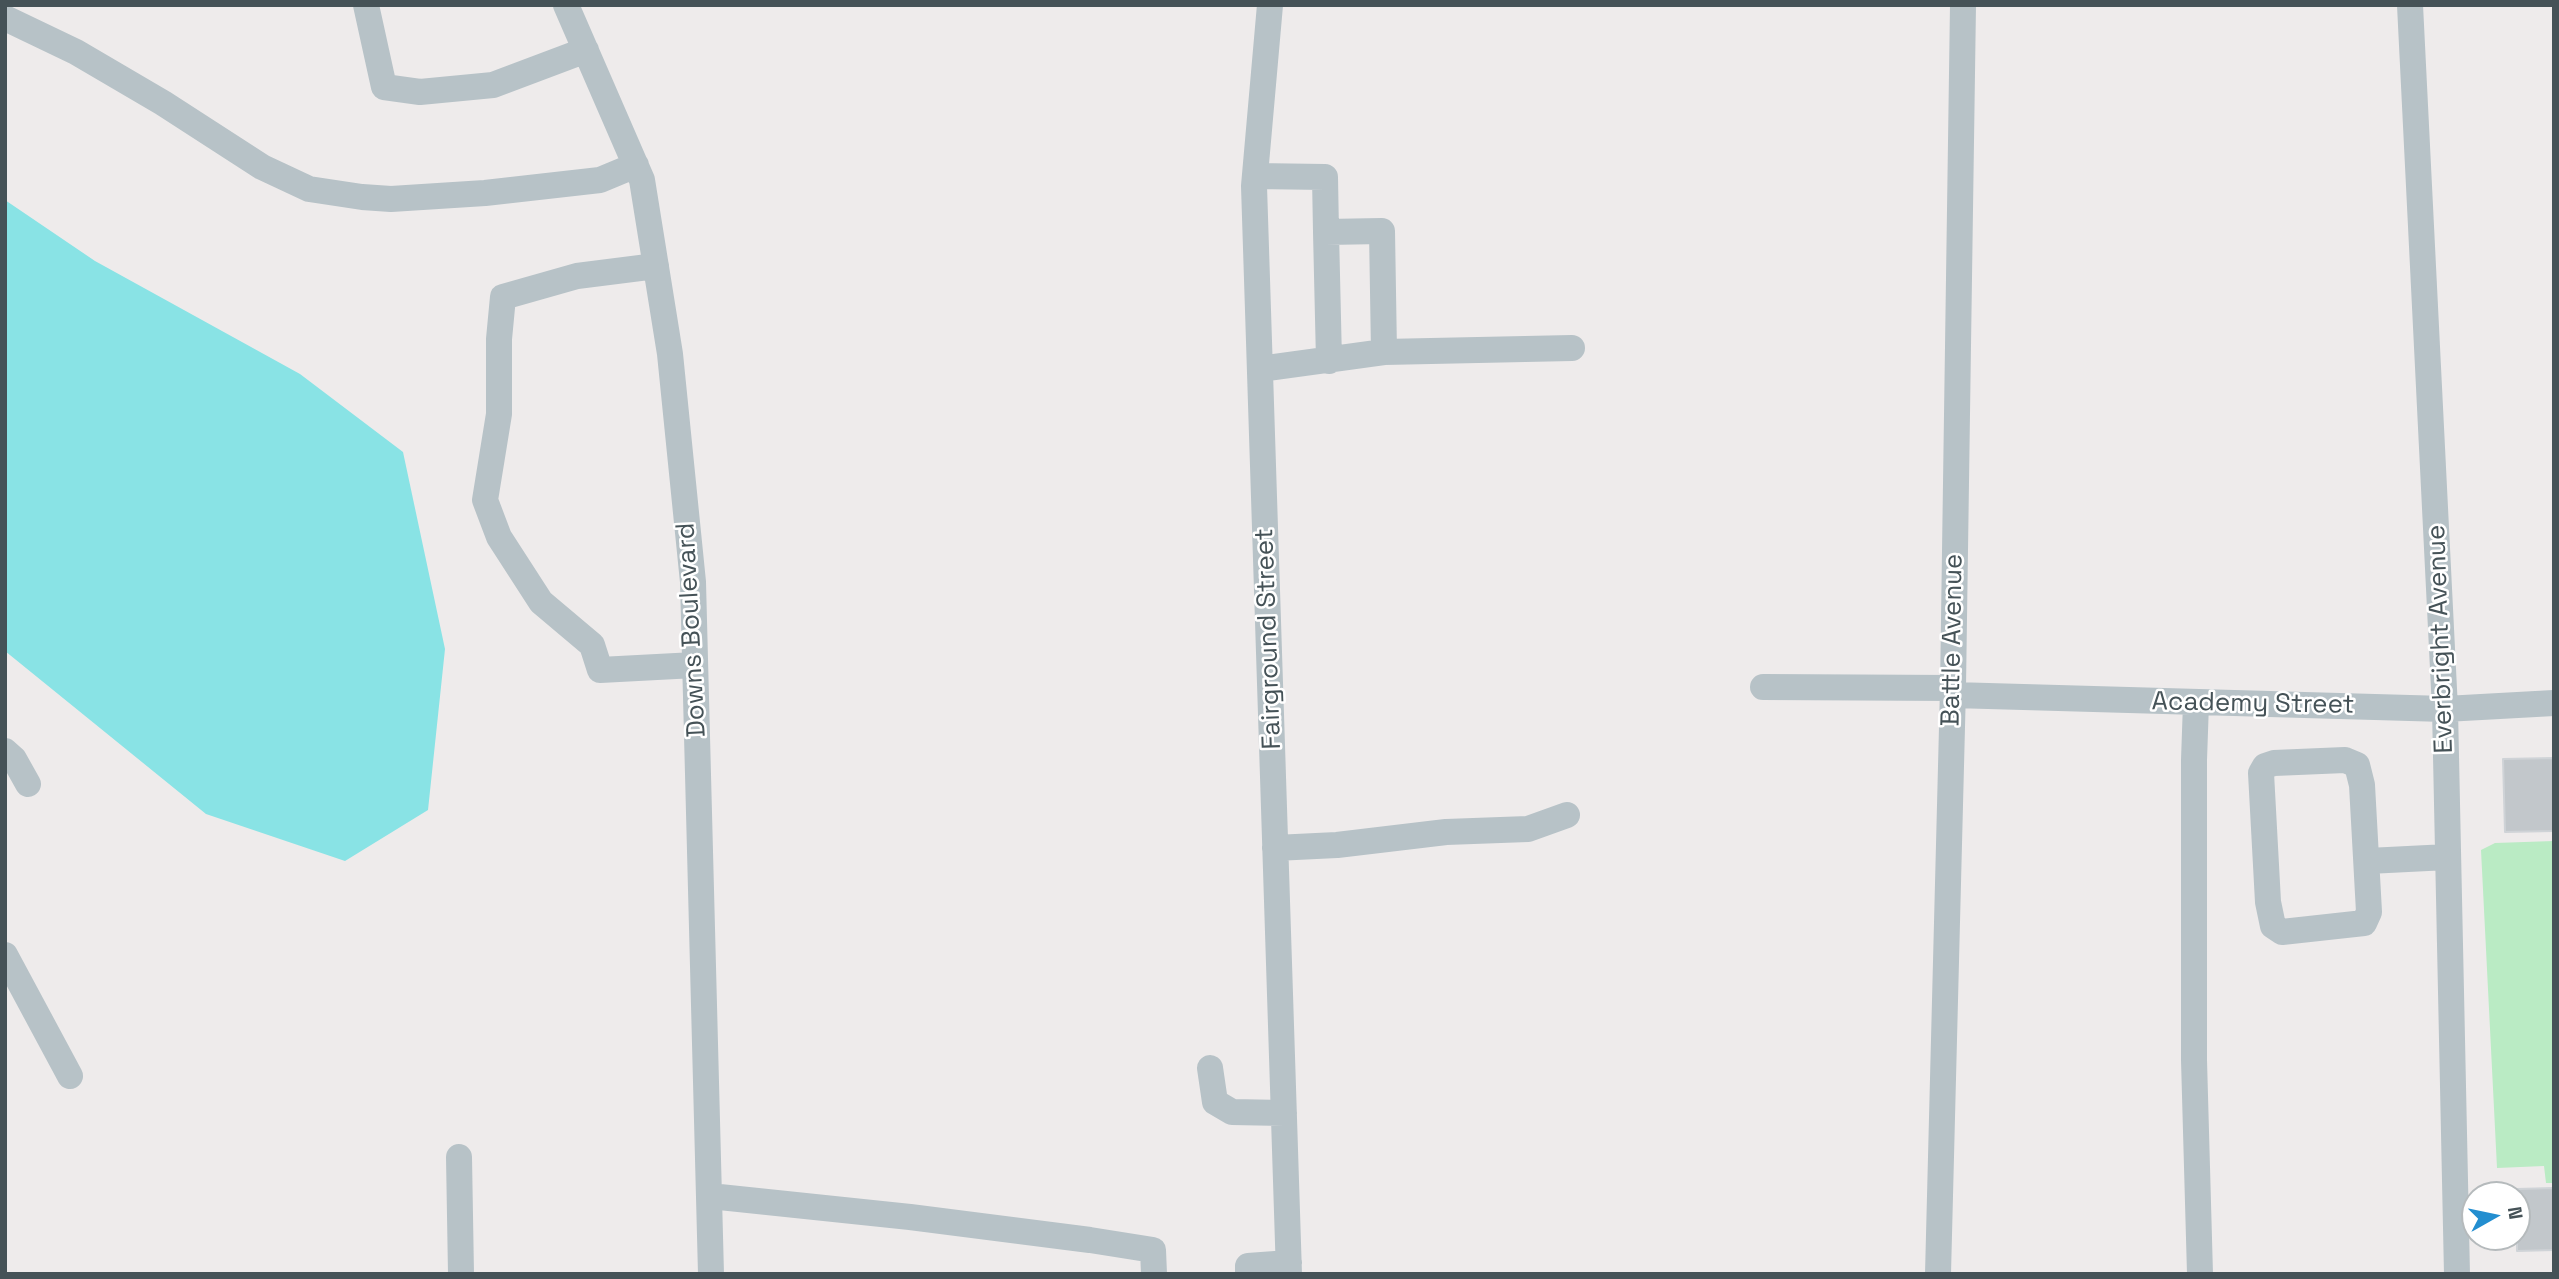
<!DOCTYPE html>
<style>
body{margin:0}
#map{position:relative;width:2559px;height:1279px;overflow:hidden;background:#eeebeb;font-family:"Space Grotesk",sans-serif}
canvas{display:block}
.frame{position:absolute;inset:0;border:7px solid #455257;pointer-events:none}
.north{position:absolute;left:2461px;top:1181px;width:70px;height:70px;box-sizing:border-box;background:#fff;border:2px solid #b5babc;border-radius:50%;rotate:81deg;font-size:19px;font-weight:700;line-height:28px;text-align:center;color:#455257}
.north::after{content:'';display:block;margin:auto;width:24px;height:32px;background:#238ed0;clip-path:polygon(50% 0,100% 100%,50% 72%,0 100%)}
</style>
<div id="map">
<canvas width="2559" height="1279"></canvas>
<div class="frame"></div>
<div class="north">N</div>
</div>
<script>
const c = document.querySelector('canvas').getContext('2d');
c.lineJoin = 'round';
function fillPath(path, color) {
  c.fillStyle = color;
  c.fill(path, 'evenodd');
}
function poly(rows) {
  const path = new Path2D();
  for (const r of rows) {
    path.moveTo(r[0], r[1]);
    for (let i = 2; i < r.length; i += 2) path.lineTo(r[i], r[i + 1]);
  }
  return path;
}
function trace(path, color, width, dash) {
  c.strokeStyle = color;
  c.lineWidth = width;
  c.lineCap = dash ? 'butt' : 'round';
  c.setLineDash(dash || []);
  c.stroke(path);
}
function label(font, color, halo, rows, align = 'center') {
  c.font = font + ' "Space Grotesk",sans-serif';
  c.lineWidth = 5;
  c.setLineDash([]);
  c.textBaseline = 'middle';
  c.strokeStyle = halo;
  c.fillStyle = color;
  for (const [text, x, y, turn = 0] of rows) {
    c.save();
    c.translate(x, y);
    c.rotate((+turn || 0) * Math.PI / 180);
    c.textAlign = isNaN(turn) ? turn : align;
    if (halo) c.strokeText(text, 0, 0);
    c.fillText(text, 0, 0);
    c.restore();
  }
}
fillPath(poly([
 [2554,841,2554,1183,2546,1183,2544,1166,2497,1168,2481,850,2495,843]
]), '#baebc4');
fillPath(poly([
 [5,200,95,261,300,374,403,452,445,649,428,810,345,861,206,814,5,651]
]), '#89e3e5');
const building = poly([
 [2554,758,2554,831,2505,832,2503,759,2554,758],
 [2554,1188,2554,1250,2517,1251,2517,1189,2554,1188]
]);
fillPath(building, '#c2c7cb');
trace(building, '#cfd3d7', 2);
trace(poly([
 [366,5,384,87,420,92,493,85,586,50],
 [566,5,642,180,670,354,693,582,711,1274],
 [1270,5,1254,186,1289,1274],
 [2410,5,2445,709,2457,1274],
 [5,18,76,52,163,103,262,167,309,189,362,197,391,199,485,193,600,180,636,165],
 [1255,176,1325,177,1326,232,1382,231,1384,352],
 [1326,232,1329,361],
 [656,266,577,276,503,297,499,339,499,414,485,500,499,537,541,602,592,645,600,670,695,665],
 [1260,369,1384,352,1572,348],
 [1763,687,1953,688],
 [1953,695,2445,709,2554,703],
 [2196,703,2194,760,2194,1060,2200,1274],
 [5,751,14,759,28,784],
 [2345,760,2357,765,2362,785,2369,912,2364,923,2282,932,2273,926,2268,902,2261,773,2265,766,2274,763,2345,760],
 [1275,848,1337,845,1446,832,1528,829,1567,815],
 [2368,861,2448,857],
 [5,955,70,1076],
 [1210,1068,1215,1102,1232,1112,1284,1113],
 [459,1157,461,1274],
 [710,1196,910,1217,1090,1240,1153,1250,1154,1274],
 [1248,1274,1248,1266,1289,1263],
 [1938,1274,1953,688,1963,5]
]), '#b7c2c7', 26);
label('26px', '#455257', '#fff', [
 ["Downs Boulevard",692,630,-93],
 ["Fairground Street",1269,639,-92],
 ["Everbright Avenue",2441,639,-92],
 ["Battle Avenue",1953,640,-89],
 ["Academy Street",2253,704,1]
]);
</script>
